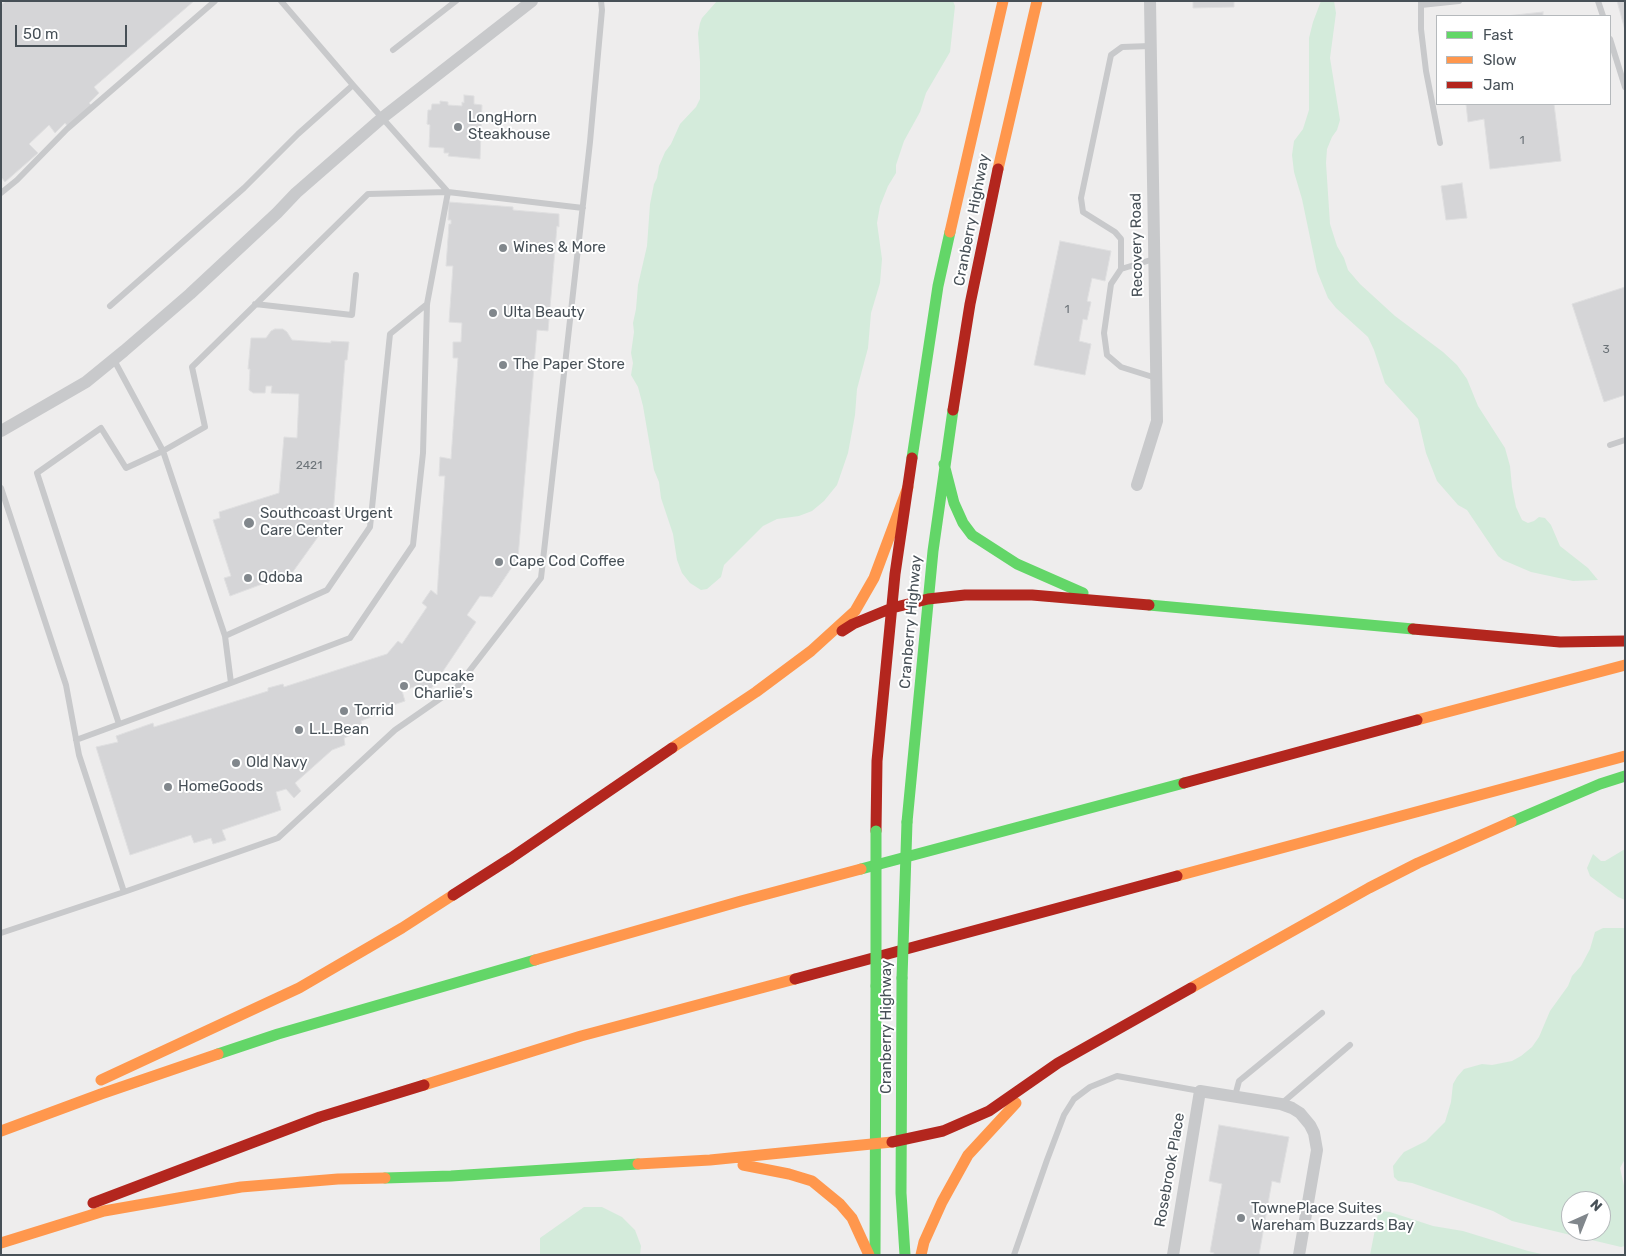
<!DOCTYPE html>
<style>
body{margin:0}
#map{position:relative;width:1626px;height:1256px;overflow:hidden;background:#eeeded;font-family:Rubik,sans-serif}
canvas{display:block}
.frame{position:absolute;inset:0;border:2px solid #475057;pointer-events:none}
.legend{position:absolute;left:1436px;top:15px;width:175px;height:90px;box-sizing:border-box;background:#fff;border:1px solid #b5b9bc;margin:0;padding:6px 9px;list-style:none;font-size:15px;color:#475057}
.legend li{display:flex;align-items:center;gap:10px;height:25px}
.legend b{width:25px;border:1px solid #b5b9bc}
.north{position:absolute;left:1561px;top:1191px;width:50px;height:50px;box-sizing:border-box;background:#fff;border:1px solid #b5b9bc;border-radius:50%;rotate:44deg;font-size:14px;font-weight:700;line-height:20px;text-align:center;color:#475057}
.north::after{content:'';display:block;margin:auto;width:18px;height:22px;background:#81878c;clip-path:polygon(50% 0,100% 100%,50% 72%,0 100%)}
.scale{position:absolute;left:15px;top:25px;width:112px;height:22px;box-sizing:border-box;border:2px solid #475057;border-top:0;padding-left:6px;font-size:15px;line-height:18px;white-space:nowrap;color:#475057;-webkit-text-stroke:4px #fff;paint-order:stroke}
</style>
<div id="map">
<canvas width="1626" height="1256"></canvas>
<div class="frame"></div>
<ul class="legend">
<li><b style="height:6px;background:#63d668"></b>Fast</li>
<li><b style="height:6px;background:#ff974d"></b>Slow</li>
<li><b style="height:6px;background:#b3261e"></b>Jam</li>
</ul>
<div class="north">N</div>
<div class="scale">50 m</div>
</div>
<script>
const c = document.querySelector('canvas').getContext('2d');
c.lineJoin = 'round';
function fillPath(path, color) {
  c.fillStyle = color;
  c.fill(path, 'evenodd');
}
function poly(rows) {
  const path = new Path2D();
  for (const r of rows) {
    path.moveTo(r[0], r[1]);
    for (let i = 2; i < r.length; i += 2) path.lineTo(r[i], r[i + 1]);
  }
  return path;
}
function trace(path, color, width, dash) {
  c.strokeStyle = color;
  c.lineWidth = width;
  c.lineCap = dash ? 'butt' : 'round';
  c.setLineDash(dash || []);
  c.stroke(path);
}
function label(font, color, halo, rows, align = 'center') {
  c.font = font + ' Rubik,sans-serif';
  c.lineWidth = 4;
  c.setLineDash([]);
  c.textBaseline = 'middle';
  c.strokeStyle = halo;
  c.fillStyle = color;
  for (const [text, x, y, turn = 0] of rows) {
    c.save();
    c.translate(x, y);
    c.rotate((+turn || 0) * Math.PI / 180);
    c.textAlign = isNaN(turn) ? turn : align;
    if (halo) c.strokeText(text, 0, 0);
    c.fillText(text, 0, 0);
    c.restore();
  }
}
fillPath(poly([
 [717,1,953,1,955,6,950,52,926,93,920,112,904,141,896,165,896,173,888,186,880,206,877,223,882,259,880,283,871,313,868,348,857,389,855,415,848,453,837,485,824,501,812,511,799,516,777,519,763,526,724,565,721,577,707,589,701,590,690,583,682,573,677,560,673,534,661,498,659,482,654,470,643,406,638,387,631,375,633,363,631,353,634,332,633,323,636,309,638,285,647,246,650,204,654,184,657,178,659,166,665,152,671,144,680,124,696,107,700,99,700,62,698,33,700,23,702,18],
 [1321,1,1334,1,1336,13,1330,58,1340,120,1337,130,1332,137,1327,149,1326,163,1330,224,1337,246,1344,258,1348,270,1360,284,1395,316,1443,352,1457,365,1467,379,1478,406,1505,448,1510,466,1512,487,1516,507,1522,520,1528,523,1534,521,1539,517,1545,518,1551,525,1560,546,1588,568,1598,580,1573,581,1531,572,1503,560,1498,556,1467,510,1458,505,1437,481,1426,453,1418,419,1385,383,1374,350,1368,337,1336,308,1328,298,1317,271,1302,199,1294,172,1292,155,1294,141,1303,129,1309,110,1309,38,1313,22],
 [1625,849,1625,900,1618,897,1590,876,1587,868,1593,854,1601,861,1605,861],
 [1603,928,1625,928,1625,1159,1620,1168,1625,1190,1625,1246,1621,1247,1512,1221,1493,1211,1412,1183,1398,1181,1394,1177,1393,1166,1399,1158,1404,1152,1426,1141,1445,1122,1451,1102,1453,1084,1457,1077,1464,1069,1482,1064,1492,1065,1512,1061,1521,1056,1532,1047,1539,1037,1550,1011,1568,986,1572,976,1581,966,1590,949,1595,932],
 [1571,1201,1601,1201,1601,1231,1571,1231],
 [584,1207,602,1207,622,1217,635,1230,641,1246,640,1255,540,1255,540,1238],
 [1381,1211,1390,1212,1433,1226,1463,1231,1528,1251,1546,1255,1370,1255,1378,1214]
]), '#d4ebdb');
const building = poly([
 [6,1,194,1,94,87,99,93,89,103,92,106,68,127,65,123,55,133,49,125,29,144,38,153,5,182,1,177,1,5,6,1],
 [1193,1,1234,1,1234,7,1193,8,1193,1],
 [1617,1,1625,1,1625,30,1617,1],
 [1543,12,1543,16,1506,16,1543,12],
 [464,95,474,96,474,104,482,105,480,159,448,156,449,153,444,153,444,148,429,147,430,125,427,124,428,110,431,110,432,104,440,104,440,101,448,102,448,105,462,106,462,102,464,103,464,95],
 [1466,104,1554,104,1561,161,1490,169,1484,119,1468,122,1466,104],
 [1462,183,1467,218,1446,220,1441,186,1462,183],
 [449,202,513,207,513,210,559,214,559,227,557,226,548,331,537,330,518,558,492,597,480,596,467,615,476,622,429,692,420,685,402,691,405,701,376,711,376,715,361,721,362,726,355,729,356,733,344,738,345,745,332,750,295,783,301,791,294,798,286,789,276,792,281,810,222,830,226,840,213,844,211,838,194,843,191,835,130,855,96,747,118,742,116,736,153,723,154,727,268,691,268,688,283,684,284,687,387,654,398,641,402,644,427,607,422,603,431,590,437,595,445,476,439,476,440,457,451,459,458,358,453,358,453,342,461,342,462,323,449,322,453,266,446,266,449,224,451,224,451,220,448,220,449,202],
 [1060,241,1111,251,1105,281,1092,278,1087,301,1091,302,1087,320,1083,319,1079,341,1091,344,1085,375,1034,365,1060,241],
 [1625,287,1625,395,1604,402,1572,304,1625,287],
 [275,329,283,329,287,332,292,340,331,343,331,341,349,342,347,360,345,360,333,516,292,573,230,596,224,578,231,576,213,520,220,518,219,512,279,493,284,437,297,438,299,394,271,393,272,386,266,386,265,393,253,393,249,390,250,369,248,369,251,338,266,338,271,331,275,329],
 [1219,1125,1289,1137,1280,1183,1272,1181,1259,1255,1214,1255,1214,1253,1210,1252,1222,1184,1209,1181,1219,1125]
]);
fillPath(building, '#d5d5d7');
trace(building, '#dfdfe0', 1);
trace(poly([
 [281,1,353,85],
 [1421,1,1421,29,1426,71,1440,143],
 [1598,1,1603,16],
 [1421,5,1459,1],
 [1610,39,1625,87],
 [393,50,456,1],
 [1,193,17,180,67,129,215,1],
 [1154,259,1121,269,1111,284,1104,333,1107,355,1121,367,1156,378],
 [1121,269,1121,239,1115,232,1083,212,1081,198,1111,55,1122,47,1150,46],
 [255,304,352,315,356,275],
 [110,306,244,188,298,134,353,85,448,192,583,208],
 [1610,445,1625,440],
 [1,488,66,685,79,755,124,892,278,838,395,730,457,687,541,578,590,142,602,10,601,1],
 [225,636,327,590,370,527,390,334,427,304],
 [119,724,37,473,101,428,126,468,163,451,205,427,192,367,368,194,448,192,427,304,423,453,413,545,350,638,231,683],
 [76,740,231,683,225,636,163,451,114,360],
 [1,933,124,892],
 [1235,1096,1239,1081,1322,1013],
 [1281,1104,1350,1045],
 [1014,1255,1047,1160,1064,1115,1074,1099,1090,1087,1117,1076,1200,1091]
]), '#c8c9cb', 6);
trace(poly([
 [1,431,86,382,124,351,190,294,277,213,296,193,382,118,532,1],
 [1137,485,1157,421,1150,1],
 [1173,1255,1200,1091,1281,1104,1292,1108,1300,1113,1310,1125,1314,1133,1317,1150,1299,1255]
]), '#c8c9cb', 12);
trace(poly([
 [912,458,938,286,950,232],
 [944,464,954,503,963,523,972,535,1017,564,1083,593],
 [1149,605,1413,629],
 [907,822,933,551,953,410],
 [1511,822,1600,784,1625,776],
 [861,869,1184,783],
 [902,978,901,1193,905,1255],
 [218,1054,278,1034,535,960],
 [385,1178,451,1176,638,1164],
 [875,1255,876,986]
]), '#63d668', 11);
trace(poly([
 [998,169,1037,1],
 [950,232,1003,1],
 [1417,720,1625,665],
 [672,748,756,692,811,651,855,611,874,578,908,487],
 [1177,876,1625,756],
 [535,960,741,901,861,869],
 [1191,988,1369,888,1418,863,1511,822],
 [101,1080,299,988,402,928,453,895],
 [424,1085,581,1036,795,979],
 [1,1131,101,1094,218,1054],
 [638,1164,710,1160,892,1142],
 [743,1165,789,1174,812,1181,840,1204,852,1218,869,1255],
 [1,1243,104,1211,241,1187,338,1179,385,1178],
 [921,1255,924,1242,942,1202,968,1155,1016,1103]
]), '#ff974d', 11);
trace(poly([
 [953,410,970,304,998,169],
 [1413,629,1560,642,1625,641],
 [842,631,853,624,892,608,928,599,965,595,1032,595,1149,605],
 [1184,783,1417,720],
 [876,831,877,761,895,574,912,458],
 [453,895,511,858,672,748],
 [795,979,1177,876],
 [892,1142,943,1131,989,1111,1058,1063,1191,988],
 [93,1203,320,1117,424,1085]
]), '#b3261e', 11);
trace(poly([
 [876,831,876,986],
 [902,978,907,822]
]), '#63d668', 11);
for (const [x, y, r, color] of [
 [458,127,5,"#81878c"],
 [503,248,5,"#81878c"],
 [493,313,5,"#81878c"],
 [503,365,5,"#81878c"],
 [249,523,6,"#81878c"],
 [499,562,5,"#81878c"],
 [248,578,5,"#81878c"],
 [404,686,5,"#81878c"],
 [344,711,5,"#81878c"],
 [299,730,5,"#81878c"],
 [236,763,5,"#81878c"],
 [168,787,5,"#81878c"],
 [1241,1218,5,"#81878c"]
]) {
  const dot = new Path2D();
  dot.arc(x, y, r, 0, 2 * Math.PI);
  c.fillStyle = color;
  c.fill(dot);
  trace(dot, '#fff', 2);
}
label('12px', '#6c7378', null, [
 ["1",1522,141],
 ["1",1067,310],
 ["3",1606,350],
 ["2421",309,466]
]);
label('15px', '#475057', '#fff', [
 ["LongHorn",468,118],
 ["Steakhouse",468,135],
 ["Wines & More",513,248],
 ["Ulta Beauty",503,313],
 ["The Paper Store",513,365],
 ["Southcoast Urgent",260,514],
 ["Care Center",260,531],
 ["Cape Cod Coffee",509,562],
 ["Qdoba",258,578],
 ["Cupcake",414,677],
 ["Charlie's",414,694],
 ["Torrid",354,711],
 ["L.L.Bean",309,730],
 ["Old Navy",246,763],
 ["HomeGoods",178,787],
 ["TownePlace Suites",1251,1209],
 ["Wareham Buzzards Bay",1251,1226]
], 'left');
label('15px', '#475057', '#fff', [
 ["Cranberry Highway",972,220,-79],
 ["Recovery Road",1137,245,-91],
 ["Cranberry Highway",911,622,-85],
 ["Cranberry Highway",887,1027,-90],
 ["Rosebrook Place",1170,1170,-80]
]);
</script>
